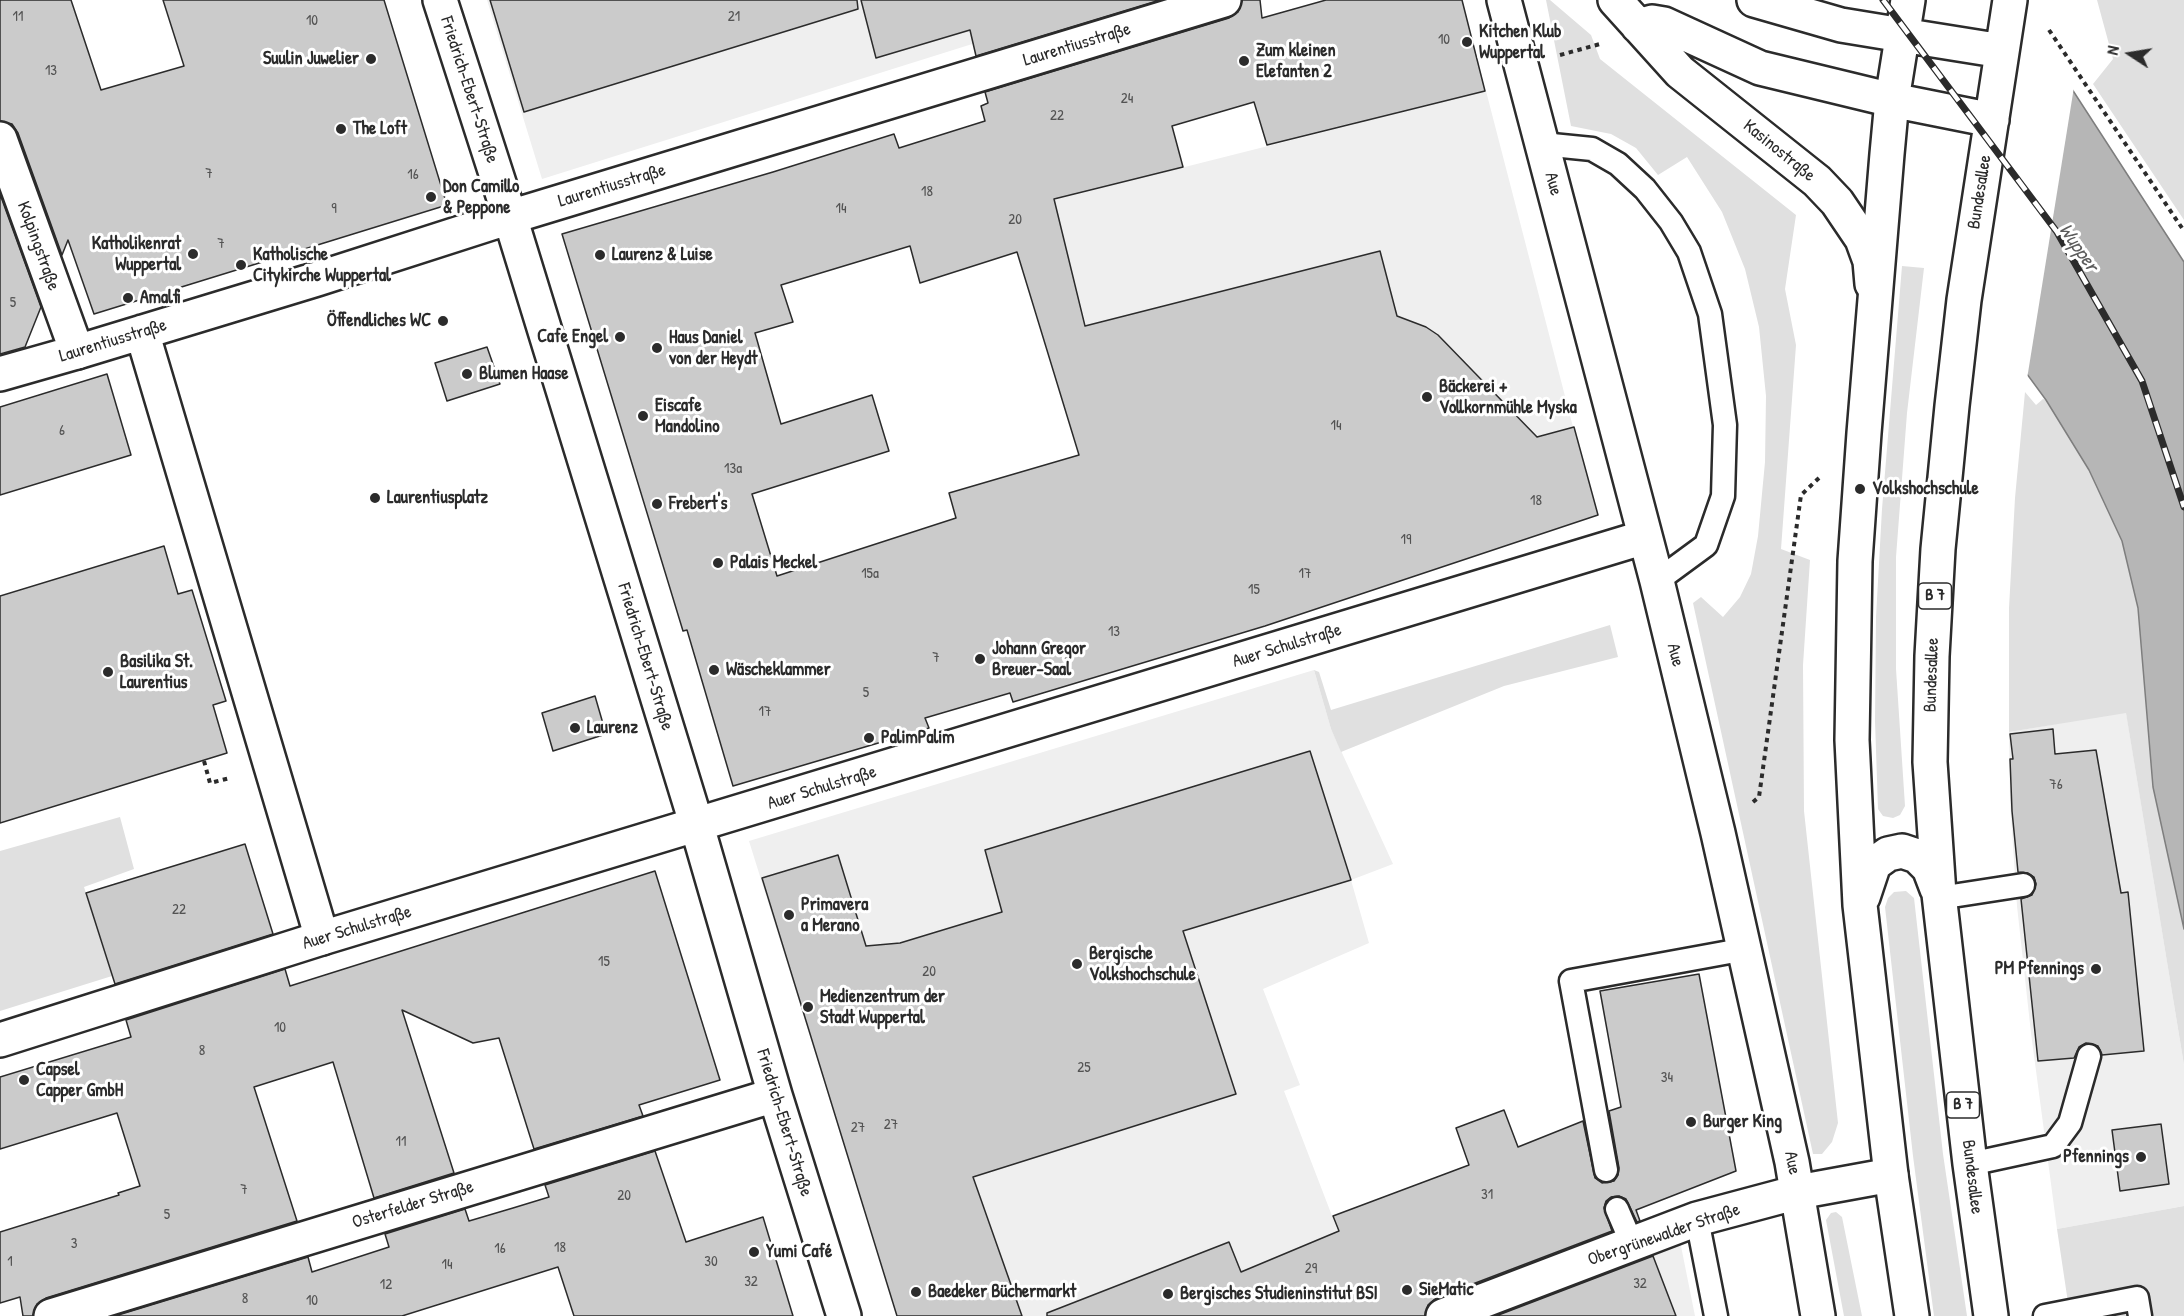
<!DOCTYPE html>
<meta charset="utf-8">
<style>
body{margin:0}
#map{position:relative;width:2184px;height:1316px;overflow:hidden;background:#fff;font-family:"Patrick Hand",sans-serif}
canvas{display:block}
.north{position:absolute;left:2100px;top:24px;width:60px;height:60px;-webkit-text-stroke:4px #fff;paint-order:stroke;rotate:282deg;font-size:16px;font-weight:700;line-height:24px;text-align:center;color:#2b2b2b}
.north::after{content:'';display:block;margin:auto;width:21px;height:27px;background:#2b2b2b;clip-path:polygon(50% 0,100% 100%,50% 72%,0 100%)}
</style>
<div id="map">
<canvas width="2184" height="1316"></canvas>
<div class="north">N</div>
</div>
<script>
const c = document.querySelector('canvas').getContext('2d');
c.lineJoin = 'round';
function fillPath(path, color) {
  c.fillStyle = color;
  c.fill(path, 'evenodd');
}
function poly(rows) {
  const path = new Path2D();
  for (const r of rows) {
    path.moveTo(r[0], r[1]);
    for (let i = 2; i < r.length; i += 2) path.lineTo(r[i], r[i + 1]);
  }
  return path;
}
function trace(path, color, width, dash) {
  c.strokeStyle = color;
  c.lineWidth = width;
  c.lineCap = dash ? 'butt' : 'round';
  c.setLineDash(dash || []);
  c.stroke(path);
}
function label(font, color, halo, rows, align = 'center') {
  c.font = font + ' "Patrick Hand",sans-serif';
  c.lineWidth = 6;
  c.setLineDash([]);
  c.textBaseline = 'middle';
  c.strokeStyle = halo;
  c.fillStyle = color;
  for (const [text, x, y, turn = 0] of rows) {
    c.save();
    c.translate(x, y);
    c.rotate((+turn || 0) * Math.PI / 180);
    c.textAlign = isNaN(turn) ? turn : align;
    if (halo) c.strokeText(text, 0, 0);
    c.fillText(text, 0, 0);
    c.restore();
  }
}
fillPath(poly([
 [487,0,1029,0,1036,24,542,179],
 [1486,91,1573,427,1142,543,1054,200],
 [1314,670,1331,729,1393,864,1351,880,1369,943,1263,989,1300,1085,1284,1091,1369,1312,1358,1316,897,1316,749,841],
 [2126,712,2184,1065,2184,1206,2057,1229,2031,1033,2017,906,2010,800,2009,732],
 [1679,1236,1695,1316,1465,1316]
]), '#efefef');
fillPath(poly([
 [1546,0,1550,0,1591,35,1600,59,1796,215,1785,289,1796,345,1781,549,1810,560,1803,665,1804,811,1838,1123,1832,1142,1822,1154,1813,1154,1693,603,1701,597,1723,617,1740,597,1751,574,1758,536,1765,462,1766,396,1759,327,1745,269,1722,212,1687,157,1658,175,1636,148,1611,134,1571,126],
 [2097,0,2184,0,2184,220,2093,84,2113,59],
 [1902,266,1924,268,1907,413,1896,557,1896,669,1905,806,1900,815,1893,818,1883,816,1878,809,1875,721,1876,617,1882,509],
 [2025,392,2036,405,2043,399,2046,400,2089,470,2122,541,2138,608,2153,787,2184,929,2184,1065,2126,713,2009,732,2009,608,2015,498],
 [1610,625,1618,657,1504,686,1341,752,1331,729,1314,670,1319,672,1331,710],
 [120,817,134,869,84,887,112,976,0,1011,0,851],
 [1906,891,1914,898,1943,1154,1967,1316,1934,1316,1913,1156,1885,907,1888,898,1894,892],
 [2184,1206,2184,1316,2070,1316,2057,1229],
 [1836,1212,1842,1217,1862,1316,1844,1316,1826,1220,1831,1213]
]), '#e0e0e0');
const water = poly([
 [1753,0,2070,86,2184,262,2184,929,2153,787,2138,608,2122,541,2089,470,2046,400,1753,0]
]);
fillPath(water, '#b6b6b6');
trace(water, '#7e7e7e', 1.5);
fillPath(poly([
 [1750,0,2012,0,2074,87,2027,379]
]), '#fff');
const building = poly([
 [0,0,71,0,101,90,184,66,163,0,384,0,447,205,94,314,68,240,62,255,18,133,12,124,0,121,0,0],
 [490,0,857,0,858,9,524,112,490,0],
 [861,0,1160,0,976,56,970,30,876,58,861,0],
 [1242,0,1260,0,1262,18,1326,0,1462,0,1485,91,1267,145,1254,102,1172,126,1183,167,1054,199,1085,326,1380,251,1397,316,1426,327,1438,335,1537,437,1574,427,1598,515,1265,626,1013,702,1010,693,925,718,929,728,733,786,687,630,683,631,562,234,773,172,894,134,899,148,985,121,981,106,988,103,985,92,1229,18,1238,12,1242,0],
 [910,246,920,283,1017,252,1079,455,949,493,956,518,777,576,752,494,889,451,872,395,781,424,755,333,793,322,781,285,910,246],
 [0,194,41,307,25,347,0,354,0,194],
 [487,347,500,384,447,401,435,363,487,347],
 [107,374,131,455,0,495,0,407,107,374],
 [164,546,178,594,192,590,226,701,213,705,227,753,0,823,0,596,164,546],
 [595,696,606,734,553,751,542,713,595,696],
 [2053,729,2055,754,2096,750,2121,893,2128,892,2144,1051,2102,1055,2098,1046,2086,1043,2079,1047,2074,1058,2038,1061,2021,899,2032,895,2036,884,2034,877,2028,873,2018,872,2012,811,2010,759,2013,759,2010,734,2053,729],
 [1310,751,1351,880,1183,931,1236,1094,973,1177,1022,1316,897,1316,762,878,838,855,866,946,900,943,1002,912,985,850,1310,751],
 [245,844,273,934,115,984,86,893,245,844],
 [655,871,720,1080,639,1105,643,1116,534,1149,499,1038,473,1043,402,1010,454,1173,374,1198,333,1062,254,1087,297,1221,46,1298,37,1304,33,1316,23,1316,20,1297,0,1303,0,1232,119,1195,118,1193,140,1186,117,1113,0,1149,0,1077,131,1037,126,1020,285,969,290,986,655,871],
 [1699,974,1736,1171,1636,1210,1640,1221,1637,1222,1626,1199,1619,1196,1611,1197,1606,1201,1604,1208,1612,1231,1436,1298,1428,1305,1425,1316,1047,1316,1047,1313,1229,1242,1241,1272,1339,1231,1333,1216,1469,1165,1456,1128,1504,1110,1518,1147,1583,1121,1595,1178,1602,1183,1614,1181,1618,1175,1619,1168,1609,1111,1621,1107,1600,991,1699,974],
 [2161,1124,2169,1184,2120,1191,2112,1130,2161,1124],
 [655,1151,686,1242,763,1217,793,1316,574,1316,558,1267,402,1316,115,1316,308,1257,312,1272,389,1247,385,1234,465,1209,469,1221,513,1208,549,1197,545,1185,655,1151],
 [1653,1256,1676,1316,1496,1316,1653,1256]
]);
fillPath(building, '#cbcbcb');
trace(building, '#2b2b2b', 1.5);
const service = poly([
 [1542,144,1592,149,1618,164,1645,189,1671,222,1689,252,1710,314,1725,425,1723,496,1706,545,1657,581],
 [1939,898,2023,885],
 [1970,1164,2053,1146,2070,1123,2089,1056],
 [1606,1170,1571,981,1746,949],
 [1617,1209,1632,1244],
 [1697,1219,1716,1316],
 [2045,1316,2137,1298,2140,1316]
]);
const pedestrian = poly([
 [142,332,322,938],
 [77,352,317,279,510,217,697,826]
]);
const minor = poly([
 [440,0,510,217,1224,0],
 [1504,0,1657,581,1718,833,1792,1162,1818,1316],
 [0,139,77,352,0,374],
 [697,826,775,1095,844,1316],
 [0,1040,322,938,1645,537],
 [51,1316,775,1095],
 [1443,1316,1697,1219,1798,1192,1891,1175]
]);
const tertiary = poly([
 [1615,0,1680,72,1817,181,1837,202,1862,239,1870,261,1872,284],
 [1754,0,1841,25,1902,35],
 [1638,26,1652,22,1664,24,1760,68,1892,100]
]);
const primary = poly([
 [1908,0,1892,100,1887,154,1864,433,1855,561,1852,740,1860,905,1891,1175,1912,1316],
 [1902,35,2002,51],
 [1892,100,1992,120],
 [1863,897,1874,864,1888,854,1902,851,1917,856,1929,868,1937,889],
 [1991,1316,1970,1164,1939,894,1930,762,1932,656,1938,549,1952,406,1964,300,2010,0]
]);
trace(service, '#2b2b2b', 27);
trace(pedestrian, '#2b2b2b', 38);
trace(minor, '#2b2b2b', 38);
trace(tertiary, '#2b2b2b', 38);
trace(primary, '#2b2b2b', 38);
trace(poly([
 [2049,30,2184,231],
 [1560,55,1600,44],
 [204,761,210,783,230,778],
 [1753,802,1759,797,1801,495,1819,478]
]), '#2b2b2b', 4, [4.5, 4.5]);
trace(service, '#fff', 22);
trace(pedestrian, '#fff', 33);
trace(minor, '#fff', 33);
trace(tertiary, '#fff', 33);
trace(primary, '#fff', 33);
const rail = poly([
 [1883,0,2057,232,2142,381,2184,507]
]);
trace(rail, '#2b2b2b', 7);
trace(rail, '#fff', 4.5, [14]);
for (const [x, y, r, color] of [
 [1467,42,6,"#2b2b2b"],
 [371,59,6,"#2b2b2b"],
 [1244,61,6,"#2b2b2b"],
 [341,129,6,"#2b2b2b"],
 [431,197,6,"#2b2b2b"],
 [193,254,6,"#2b2b2b"],
 [600,255,6,"#2b2b2b"],
 [241,265,6,"#2b2b2b"],
 [128,298,6,"#2b2b2b"],
 [443,321,6,"#2b2b2b"],
 [620,337,6,"#2b2b2b"],
 [657,348,6,"#2b2b2b"],
 [467,374,6,"#2b2b2b"],
 [1427,397,6,"#2b2b2b"],
 [643,416,6,"#2b2b2b"],
 [1860,489,6,"#2b2b2b"],
 [375,498,6,"#2b2b2b"],
 [657,504,6,"#2b2b2b"],
 [718,563,6,"#2b2b2b"],
 [980,659,6,"#2b2b2b"],
 [714,670,6,"#2b2b2b"],
 [108,672,6,"#2b2b2b"],
 [575,728,6,"#2b2b2b"],
 [869,738,6,"#2b2b2b"],
 [789,915,6,"#2b2b2b"],
 [1077,964,6,"#2b2b2b"],
 [2096,969,6,"#2b2b2b"],
 [808,1007,6,"#2b2b2b"],
 [24,1080,6,"#2b2b2b"],
 [1691,1122,6,"#2b2b2b"],
 [2141,1157,6,"#2b2b2b"],
 [754,1252,6,"#2b2b2b"],
 [1407,1290,6,"#2b2b2b"],
 [916,1292,6,"#2b2b2b"],
 [1168,1294,6,"#2b2b2b"]
]) {
  const dot = new Path2D();
  dot.arc(x, y, r, 0, 2 * Math.PI);
  c.fillStyle = color;
  c.fill(dot);
  trace(dot, '#fff', 2);
}
label('15px', '#535353', null, [
 ["11",18,17],
 ["21",734,17],
 ["10",312,21],
 ["10",1444,40],
 ["13",51,71],
 ["24",1127,99],
 ["22",1057,116],
 ["7",209,174],
 ["16",413,175],
 ["18",927,192],
 ["9",334,209],
 ["14",841,209],
 ["20",1015,220],
 ["7",221,244],
 ["5",13,303],
 ["14",1336,426],
 ["6",62,431],
 ["13a",733,469],
 ["18",1536,501],
 ["19",1406,540],
 ["15a",870,574],
 ["17",1305,574],
 ["15",1254,590],
 ["13",1114,632],
 ["7",936,658],
 ["5",866,693],
 ["17",765,712],
 ["76",2056,785],
 ["22",179,910],
 ["15",604,962],
 ["20",929,972],
 ["10",280,1028],
 ["8",202,1051],
 ["25",1084,1068],
 ["34",1667,1078],
 ["27",891,1125],
 ["27",858,1128],
 ["11",401,1142],
 ["7",244,1190],
 ["31",1487,1195],
 ["20",624,1196],
 ["5",167,1215],
 ["3",74,1244],
 ["18",560,1248],
 ["16",500,1249],
 ["1",10,1262],
 ["30",711,1262],
 ["14",447,1265],
 ["29",1311,1269],
 ["32",751,1282],
 ["32",1640,1284],
 ["12",386,1285],
 ["8",245,1299],
 ["10",312,1301]
]);
for (const [x, y, w] of [
 [1935,596,33],
 [1963,1105,33]
]) {
  const box = new Path2D();
  box.roundRect(x - w / 2, y - 13, w, 26, 4.5);
  c.fillStyle = '#fff';
  c.fill(box);
  trace(box, '#2b2b2b', 1.5);
}
label('bold 16px', '#2b2b2b', null, [
 ["B 7",1935,596],
 ["B 7",1963,1105]
]);
label('bold 18px', '#2b2b2b', '#fff', [
 ["Kitchen Klub",1479,32],
 ["Wuppertal",1479,53],
 ["Zum kleinen",1256,51],
 ["Elefanten 2",1256,72],
 ["Suulin Juwelier",359,59,"right"],
 ["The Loft",353,129],
 ["Don Camillo",443,187],
 ["& Peppone",443,208],
 ["Katholikenrat",181,244,"right"],
 ["Wuppertal",181,265,"right"],
 ["Katholische",253,255],
 ["Citykirche Wuppertal",253,276],
 ["Laurenz & Luise",612,255],
 ["Amalfi",140,298],
 ["Öffendliches WC",431,321,"right"],
 ["Cafe Engel",608,337,"right"],
 ["Haus Daniel",669,338],
 ["von der Heydt",669,359],
 ["Blumen Haase",479,374],
 ["Bäckerei +",1439,387],
 ["Vollkornmühle Myska",1439,408],
 ["Eiscafe",655,406],
 ["Mandolino",655,427],
 ["Volkshochschule",1872,489],
 ["Laurentiusplatz",387,498],
 ["Frebert's",669,504],
 ["Palais Meckel",730,563],
 ["Johann Gregor",992,649],
 ["Breuer-Saal",992,670],
 ["Basilika St.",120,662],
 ["Laurentius",120,683],
 ["Wäscheklammer",726,670],
 ["Laurenz",587,728],
 ["PalimPalim",881,738],
 ["Primavera",801,905],
 ["a Merano",801,926],
 ["Bergische",1089,954],
 ["Volkshochschule",1089,975],
 ["PM Pfennings",2084,969,"right"],
 ["Medienzentrum der",820,997],
 ["Stadt Wuppertal",820,1018],
 ["Capsel",36,1070],
 ["Capper GmbH",36,1091],
 ["Burger King",1703,1122],
 ["Pfennings",2129,1157,"right"],
 ["Yumi Café",766,1252],
 ["SieMatic",1419,1290],
 ["Baedeker Büchermarkt",928,1292],
 ["Bergisches Studieninstitut BSI",1180,1294]
], 'left');
label('18px', '#2b2b2b', '#fff', [
 ["Laurentiusstraße",1077,45,-17],
 ["Friedrich-Ebert-Straße",469,90,72],
 ["Kasinostraße",1779,151,39],
 ["Aue",1553,184,75],
 ["Laurentiusstraße",612,186,-17],
 ["Bundesallee",1980,192,-81],
 ["Kolpingstraße",38,246,70],
 ["Laurentiusstraße",113,341,-17],
 ["Auer Schulstraße",1287,646,-17],
 ["Aue",1675,655,76],
 ["Friedrich-Ebert-Straße",645,657,73],
 ["Bundesallee",1932,675,-88],
 ["Auer Schulstraße",822,788,-17],
 ["Auer Schulstraße",357,928,-17],
 ["Friedrich-Ebert-Straße",784,1123,73],
 ["Aue",1792,1163,79],
 ["Bundesallee",1972,1177,83],
 ["Osterfelder Straße",413,1205,-17],
 ["Obergrünewalder Straße",1664,1235,-19]
]);
label('italic 20px', '#5c5c5c', '#fff', [
 ["Wupper",2078,248,55]
]);
</script>
